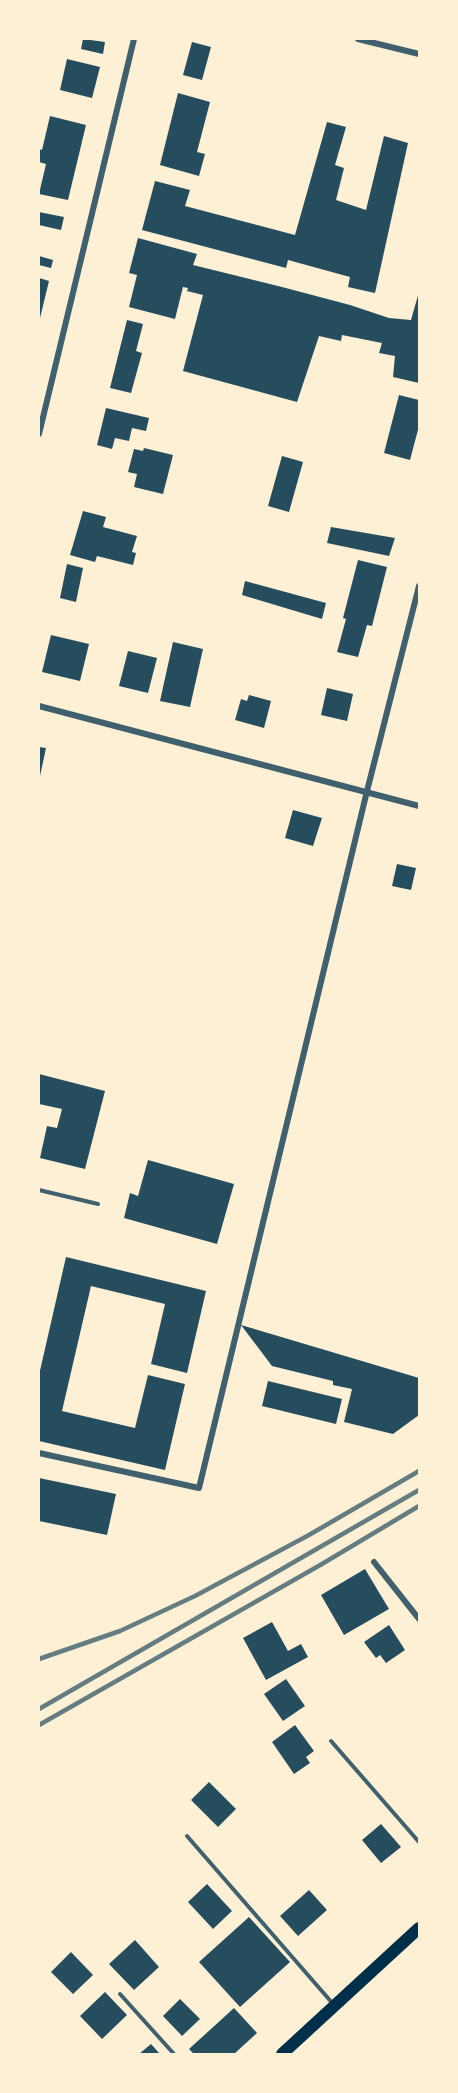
<!DOCTYPE html>
<style>
body{margin:0}
#map{position:relative;width:458px;height:2093px;overflow:hidden;background:#fdf0d5;font-family:Lato,sans-serif}
canvas{display:block}
.frame{position:absolute;inset:0;border:40px solid #fdf0d5;pointer-events:none}
</style>
<div id="map">
<canvas width="458" height="2093"></canvas>
<div class="frame"></div>
</div>
<script>
const c = document.querySelector('canvas').getContext('2d');
c.lineJoin = 'round';
function fillPath(path, color) {
  c.fillStyle = color;
  c.fill(path, 'evenodd');
}
function poly(rows) {
  const path = new Path2D();
  for (const r of rows) {
    path.moveTo(r[0], r[1]);
    for (let i = 2; i < r.length; i += 2) path.lineTo(r[i], r[i + 1]);
  }
  return path;
}
function trace(path, color, width, dash) {
  c.strokeStyle = color;
  c.lineWidth = width;
  c.lineCap = dash ? 'butt' : 'round';
  c.setLineDash(dash || []);
  c.stroke(path);
}
fillPath(poly([
 [83,39,105,42,103,54,81,49],
 [192,42,211,47,202,80,183,75],
 [67,59,100,67,92,98,60,90],
 [178,93,210,102,197,152,205,154,199,176,160,165],
 [50,116,86,125,68,200,39,194,46,164,39,162,39,149,42,150],
 [327,122,346,127,335,165,344,168,336,200,366,210,384,136,408,143,375,293,348,287,350,277,288,260,286,268,142,230,155,181,190,190,185,206,295,235],
 [39,212,64,217,61,230,39,225],
 [138,238,197,254,193,265,282,287,350,305,389,318,411,320,419,292,419,383,393,377,395,356,379,353,382,343,342,335,341,341,319,336,297,402,183,371,203,295,187,291,188,288,183,287,175,319,129,307,137,275,129,273],
 [39,256,53,260,51,268,39,265],
 [39,278,49,281,40,318,39,318],
 [127,320,143,324,136,351,142,353,131,393,110,388],
 [399,395,419,400,419,426,410,460,384,453],
 [106,408,149,418,146,431,132,428,129,441,115,438,112,449,97,445],
 [144,448,173,455,163,494,134,487,137,474,128,472,134,449,143,451],
 [282,456,303,462,289,512,268,506],
 [83,511,106,517,103,527,137,536,132,552,136,553,133,565,97,556,95,562,70,555],
 [331,527,395,538,389,556,327,543],
 [358,560,387,567,372,626,367,625,358,657,337,652,346,619,343,618],
 [67,564,83,568,76,602,60,598],
 [245,581,326,603,322,619,242,595],
 [51,635,89,644,80,681,42,672],
 [173,642,203,649,190,707,160,701],
 [128,651,157,658,148,693,119,686],
 [327,688,353,694,347,721,321,715],
 [249,695,271,701,264,728,235,720,241,699,247,701],
 [39,747,46,748,40,776,39,775],
 [293,810,322,818,313,846,285,838],
 [397,864,416,868,411,890,392,886],
 [39,1074,105,1091,85,1169,40,1158,47,1126,57,1128,62,1109,39,1104],
 [148,1160,234,1184,217,1244,124,1218,130,1193,138,1196],
 [66,1257,206,1291,187,1373,151,1364,165,1304,91,1286,62,1411,135,1428,148,1375,185,1384,165,1470,39,1441,39,1375],
 [241,1325,419,1378,419,1415,393,1434,344,1422,352,1389,333,1385,333,1381,272,1366],
 [268,1381,342,1399,336,1424,262,1406],
 [39,1478,116,1494,107,1535,39,1521],
 [365,1569,389,1609,344,1635,321,1595],
 [272,1622,288,1651,301,1644,308,1657,266,1680,243,1638],
 [389,1625,405,1650,386,1663,380,1655,376,1658,364,1642],
 [286,1679,305,1706,283,1721,264,1694],
 [295,1725,314,1751,306,1757,310,1763,294,1774,272,1742],
 [209,1782,236,1809,218,1827,191,1800],
 [381,1824,401,1847,381,1863,362,1840],
 [207,1884,232,1911,213,1929,188,1902],
 [309,1890,327,1910,298,1936,280,1916],
 [249,1917,290,1962,240,2007,199,1962],
 [135,1940,159,1967,134,1990,109,1964],
 [71,1952,93,1975,73,1994,51,1972],
 [105,1992,127,2015,102,2039,80,2016],
 [180,1999,200,2019,182,2036,163,2016],
 [234,2008,257,2033,234,2054,194,2054,189,2049],
 [151,2044,160,2054,139,2054]
]), '#264d5e');
trace(poly([
 [39,1190,98,1204],
 [331,1741,419,1842],
 [187,1836,334,2005],
 [120,1994,174,2054]
]), '#3f606c', 4);
trace(poly([
 [358,39,419,54],
 [39,434,134,39],
 [39,706,419,806],
 [39,1453,199,1488,367,791,419,586],
 [374,1562,419,1619]
]), '#3f606c', 6);
trace(poly([
 [282,2054,419,1928]
]), '#003049', 12);
trace(poly([
 [39,1659,120,1631,195,1596,309,1535,419,1471],
 [39,1709,419,1490],
 [39,1725,322,1564,419,1506]
]), '#657d81', 4.5);
</script>
